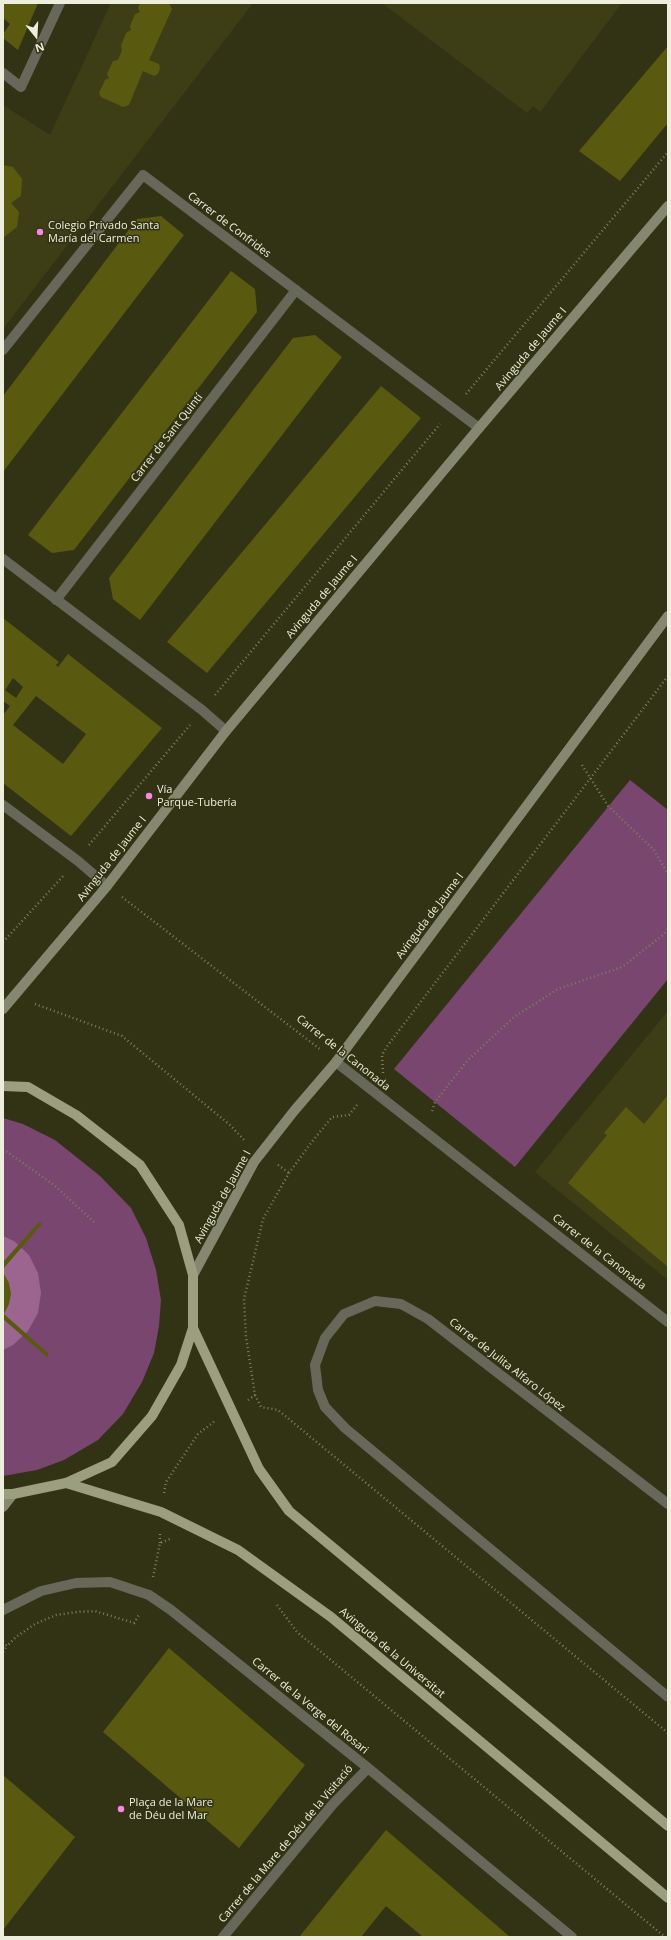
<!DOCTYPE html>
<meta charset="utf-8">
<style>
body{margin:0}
#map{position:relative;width:671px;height:1940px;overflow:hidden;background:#323314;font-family:"Open Sans",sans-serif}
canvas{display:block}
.frame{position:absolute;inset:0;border:4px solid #edefdc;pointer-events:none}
.north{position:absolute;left:16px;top:16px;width:40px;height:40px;-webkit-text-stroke:3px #323314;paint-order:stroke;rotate:162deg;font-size:11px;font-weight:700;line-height:16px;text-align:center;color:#edefdc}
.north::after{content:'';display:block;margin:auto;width:14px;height:18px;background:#edefdc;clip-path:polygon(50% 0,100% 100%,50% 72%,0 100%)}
</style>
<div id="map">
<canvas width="671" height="1940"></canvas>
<div class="frame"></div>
<div class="north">N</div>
</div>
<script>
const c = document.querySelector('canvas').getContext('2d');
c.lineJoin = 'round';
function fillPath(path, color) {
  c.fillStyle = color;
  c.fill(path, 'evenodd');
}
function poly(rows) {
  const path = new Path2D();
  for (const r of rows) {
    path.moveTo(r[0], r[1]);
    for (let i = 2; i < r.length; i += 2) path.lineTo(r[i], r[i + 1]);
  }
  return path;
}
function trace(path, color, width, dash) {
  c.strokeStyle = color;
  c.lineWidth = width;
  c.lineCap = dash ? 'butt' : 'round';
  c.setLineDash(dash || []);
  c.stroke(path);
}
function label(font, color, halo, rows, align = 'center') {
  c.font = font + ' "Open Sans",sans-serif';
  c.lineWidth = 3;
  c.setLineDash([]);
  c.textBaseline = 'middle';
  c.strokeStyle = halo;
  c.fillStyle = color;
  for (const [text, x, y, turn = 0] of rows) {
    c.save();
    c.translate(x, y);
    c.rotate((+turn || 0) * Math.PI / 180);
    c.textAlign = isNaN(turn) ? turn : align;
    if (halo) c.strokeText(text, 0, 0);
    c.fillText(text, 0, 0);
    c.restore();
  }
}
fillPath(poly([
 [111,3,253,3,3,329,3,105,50,135],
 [382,3,622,3,540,112,533,106,527,113],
 [668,1011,668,1280,535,1172]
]), '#3d3e16');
fillPath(poly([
 [630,780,668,810,668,979,515,1167,394,1069],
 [3,1118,23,1124,55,1140,100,1176,131,1208,146,1238,156,1270,161,1300,159,1326,154,1353,142,1382,123,1414,98,1440,64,1460,37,1470,3,1476]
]), '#78466f');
fillPath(poly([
 [3,1236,14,1241,29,1255,38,1273,41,1293,38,1313,28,1331,13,1345,3,1350]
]), '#9b6590');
fillPath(poly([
 [3,3,38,3,18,50,3,38,3,34,10,24,3,18],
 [140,3,169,3,172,9,149,60,159,64,160,68,158,74,154,76,143,71,129,105,123,107,101,97,99,93,105,80,109,78,107,74,113,61,118,60,122,50,121,46,126,33,131,30,130,26,135,14,140,12,138,8],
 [668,46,668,123,620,181,579,151],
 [3,165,13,167,22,179,21,196,11,203,19,212,17,227,3,238],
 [161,216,184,235,3,472,3,396,137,219],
 [231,271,255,289,257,312,74,550,52,553,28,535],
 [315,335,342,357,140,620,113,599,109,578,293,338],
 [381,386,421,418,207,673,167,642],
 [3,618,59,662,56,665,58,667,68,654,162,728,71,836,3,783,3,715,10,706,3,701],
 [13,678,23,687,16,698,5,690],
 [36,696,86,734,63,764,13,725],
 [668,1095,668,1267,568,1183,607,1135,604,1133,626,1107,644,1124],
 [39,1222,42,1224,3,1269,3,1262],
 [3,1272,9,1283,11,1294,9,1304,4,1314,49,1354,47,1357,3,1319],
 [169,1648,305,1765,239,1848,103,1732],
 [3,1775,75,1837,3,1930],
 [386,1830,510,1937,423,1937,386,1906,361,1937,299,1937]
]), '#595a10');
trace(poly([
 [466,394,668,152],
 [215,695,440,424],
 [582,765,608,806,654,850,668,874],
 [89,845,190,725],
 [122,897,321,1050],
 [3,942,64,875],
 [35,1004,122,1036,230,1125,245,1141],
 [383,1073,382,1055,388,1045,668,676],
 [432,1111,435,1102,468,1060,514,1017,558,989,622,967,663,935,668,929],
 [3,1149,54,1185,94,1222],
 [278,1165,289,1173],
 [255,1395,261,1407,278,1410,668,1733],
 [248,1400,255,1395,246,1337,244,1299,263,1219,289,1173,311,1143,332,1117,349,1115,357,1105],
 [164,1493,166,1482,198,1434,215,1421],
 [160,1543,160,1534],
 [153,1577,160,1543,170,1539],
 [277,1605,297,1632,665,1937],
 [3,1642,7,1646,16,1637,35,1624,56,1615,77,1612,95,1611,134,1623,140,1613],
 [3,1652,7,1646]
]), '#7d7f64', 2.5, [1, 3]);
trace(poly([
 [56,600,296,290]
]), '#67685a', 10);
trace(poly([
 [3,73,21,87,60,3],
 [3,350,143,175,479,428],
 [3,559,202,710,226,731],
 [3,805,78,861,107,886],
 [336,1062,668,1322],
 [668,1504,428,1319,401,1304,375,1301,344,1314,325,1338,315,1365,318,1390,325,1407,345,1428,668,1697],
 [3,1610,41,1591,76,1583,110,1582,149,1595,171,1610,368,1768,572,1937],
 [223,1937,333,1804,368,1768]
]), '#67685a', 10);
trace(poly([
 [3,1009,107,886,226,731,479,428,668,206],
 [193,1275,254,1162,294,1111,336,1062,668,616],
 [3,1507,13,1494]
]), '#858770', 10);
trace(poly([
 [3,1086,28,1087,76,1115,140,1165,179,1225,193,1275,193,1328,181,1365,152,1416,112,1462,66,1483,13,1494,3,1494],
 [193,1328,259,1469,289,1511,668,1826],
 [66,1483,161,1512,238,1550,331,1617,668,1898]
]), '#9c9e80', 10);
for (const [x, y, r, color] of [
 [40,232,4,"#fa87e6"],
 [149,796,4,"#fa87e6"],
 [121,1809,4,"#fa87e6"]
]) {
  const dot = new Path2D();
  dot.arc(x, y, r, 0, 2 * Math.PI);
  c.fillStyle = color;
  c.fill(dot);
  trace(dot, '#323314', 1.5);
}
label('11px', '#edefdc', '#323314', [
 ["Carrer de Confrides",229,225,37],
 ["Avinguda de Jaume I",531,349,-50],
 ["Carrer de Sant Quintí",167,438,-52],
 ["Avinguda de Jaume I",322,597,-50],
 ["Avinguda de Jaume I",112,859,-52],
 ["Avinguda de Jaume I",430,916,-53],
 ["Carrer de la Canonada",343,1053,38],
 ["Avinguda de Jaume I",223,1197,-61],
 ["Carrer de la Canonada",599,1252,38],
 ["Carrer de Julita Alfaro López",507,1365,38],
 ["Avinguda de la Universitat",392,1653,40],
 ["Carrer de la Verge del Rosari",310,1706,39],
 ["Carrer de la Mare de Déu de la Visitació",286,1844,-50]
]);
label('11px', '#edefdc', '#323314', [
 ["Colegio Privado Santa",48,226],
 ["María del Carmen",48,239],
 ["Vía",157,790],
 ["Parque-Tubería",157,803],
 ["Plaça de la Mare",129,1803],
 ["de Déu del Mar",129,1816]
], 'left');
</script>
